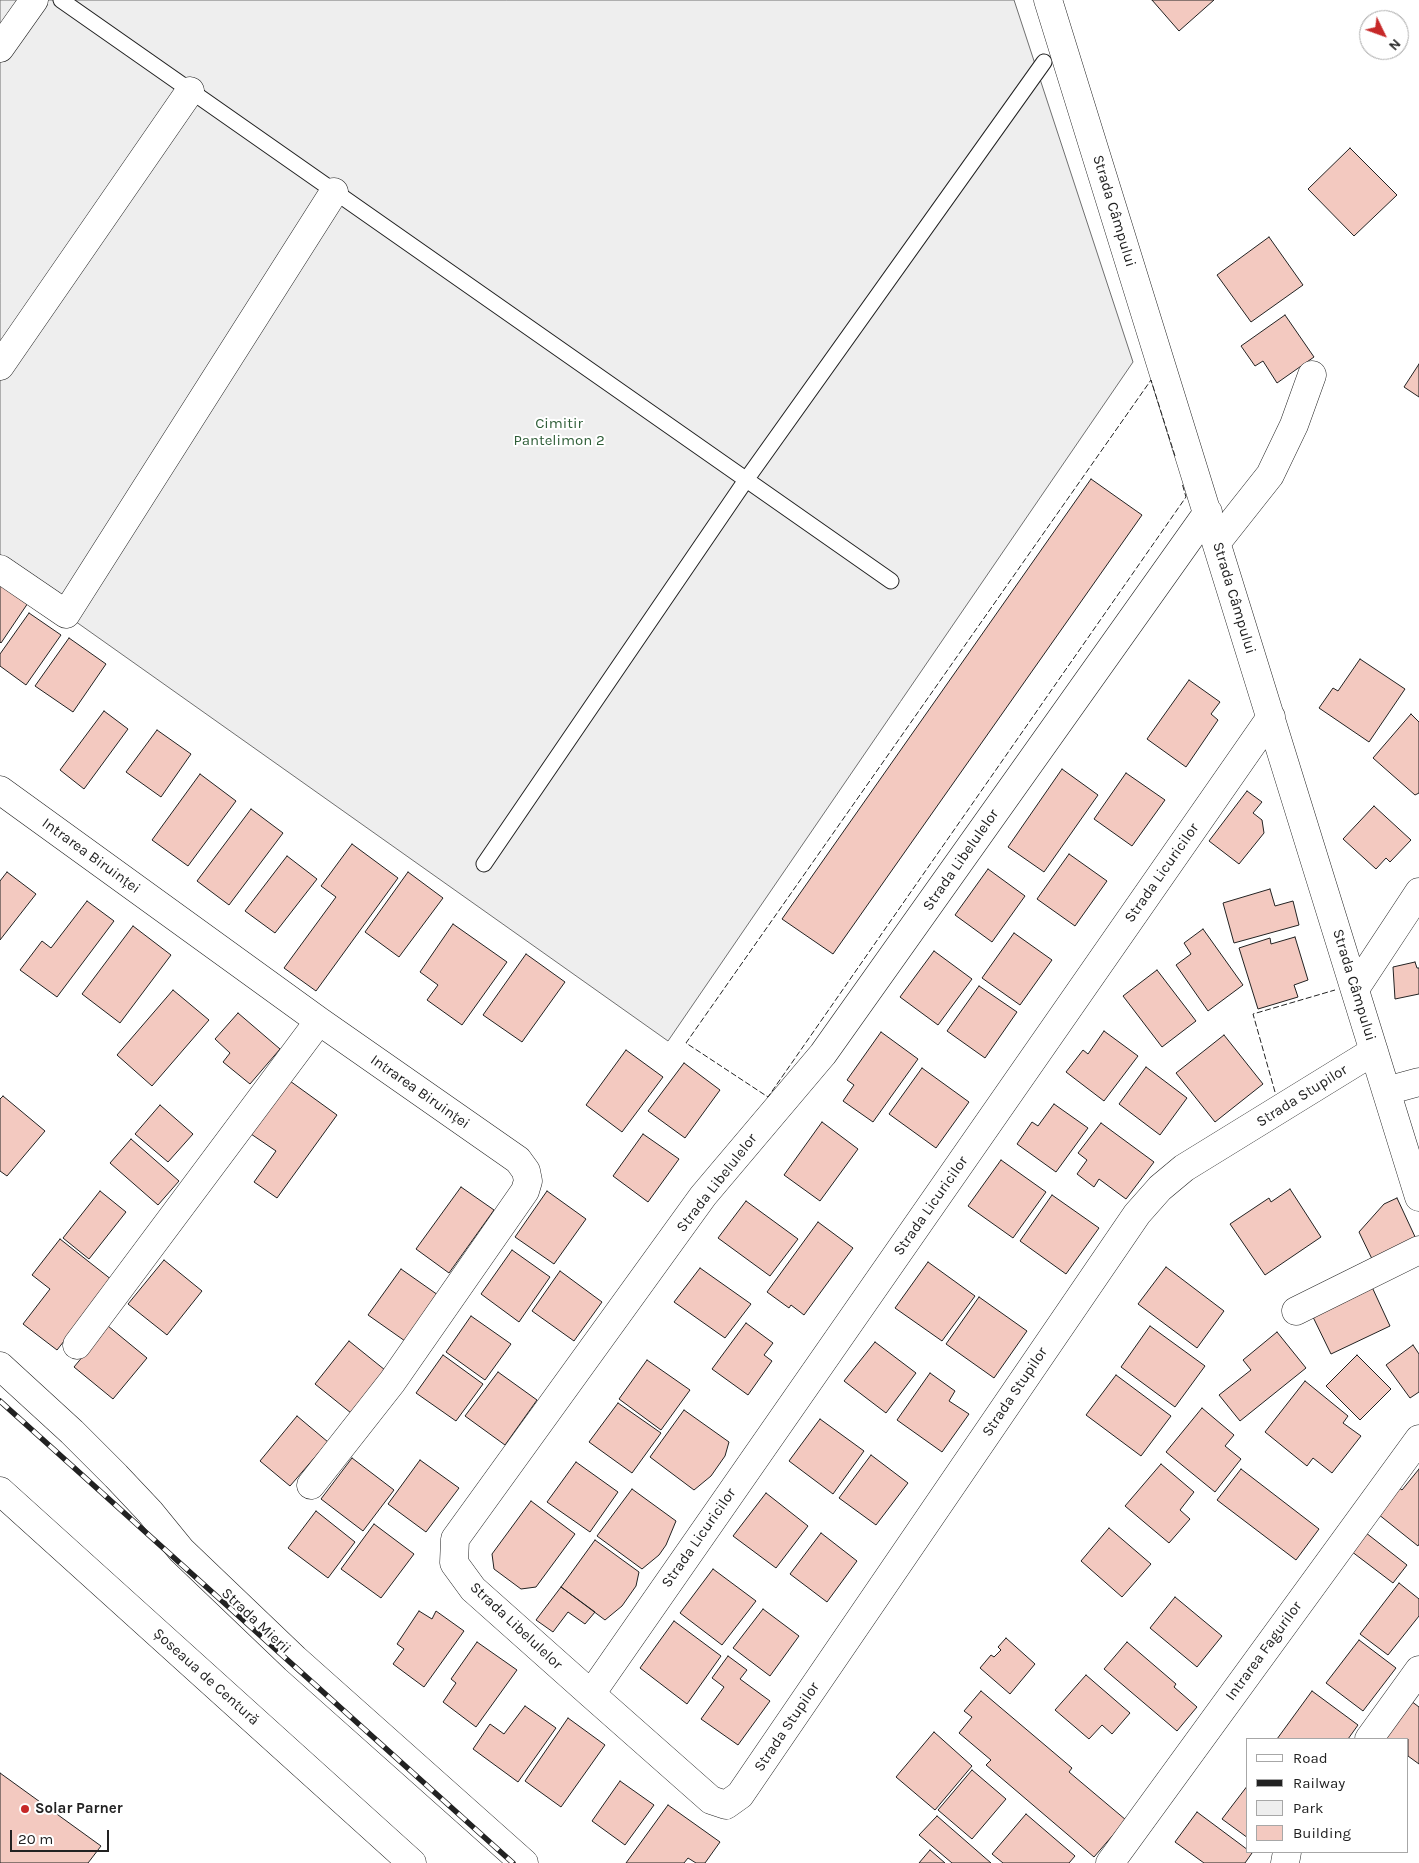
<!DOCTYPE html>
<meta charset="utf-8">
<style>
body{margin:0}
#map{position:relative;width:1419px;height:1863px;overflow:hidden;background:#fff;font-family:Karla,sans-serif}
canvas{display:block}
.legend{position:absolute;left:1246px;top:1738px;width:162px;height:115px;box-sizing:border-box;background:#fff;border:1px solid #a7a7a7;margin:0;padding:6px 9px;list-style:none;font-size:15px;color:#222}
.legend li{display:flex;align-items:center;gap:10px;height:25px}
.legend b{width:25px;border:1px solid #a7a7a7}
.north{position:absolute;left:1359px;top:10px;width:50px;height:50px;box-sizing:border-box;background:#fff;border:1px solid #a7a7a7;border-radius:50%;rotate:132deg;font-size:14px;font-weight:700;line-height:20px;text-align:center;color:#222}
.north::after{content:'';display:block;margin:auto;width:18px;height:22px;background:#c62828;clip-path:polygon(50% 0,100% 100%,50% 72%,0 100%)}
.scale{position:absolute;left:10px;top:1830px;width:99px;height:22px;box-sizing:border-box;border:2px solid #222;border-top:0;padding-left:6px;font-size:15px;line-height:18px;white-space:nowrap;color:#222;-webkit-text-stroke:4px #fff;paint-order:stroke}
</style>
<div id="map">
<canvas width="1419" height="1863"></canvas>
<ul class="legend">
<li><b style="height:6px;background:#fff"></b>Road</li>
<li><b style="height:6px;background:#222"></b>Railway</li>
<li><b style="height:14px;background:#eee"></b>Park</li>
<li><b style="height:14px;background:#f3c9c0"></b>Building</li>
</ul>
<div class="north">N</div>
<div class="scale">20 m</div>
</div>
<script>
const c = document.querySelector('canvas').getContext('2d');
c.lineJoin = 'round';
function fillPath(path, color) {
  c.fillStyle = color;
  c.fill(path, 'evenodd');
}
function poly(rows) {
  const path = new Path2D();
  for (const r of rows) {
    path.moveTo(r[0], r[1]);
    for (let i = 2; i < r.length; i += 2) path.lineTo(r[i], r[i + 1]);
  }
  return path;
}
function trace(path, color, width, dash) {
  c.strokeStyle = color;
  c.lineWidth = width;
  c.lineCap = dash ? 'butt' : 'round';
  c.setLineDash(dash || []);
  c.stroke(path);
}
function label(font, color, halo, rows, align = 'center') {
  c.font = font + ' Karla,sans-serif';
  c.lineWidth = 4;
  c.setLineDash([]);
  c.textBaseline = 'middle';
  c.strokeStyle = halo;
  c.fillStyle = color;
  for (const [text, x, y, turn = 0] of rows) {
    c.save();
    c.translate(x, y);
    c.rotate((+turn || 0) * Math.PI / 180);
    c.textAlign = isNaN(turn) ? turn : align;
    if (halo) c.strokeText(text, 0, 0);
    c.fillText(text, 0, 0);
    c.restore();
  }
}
const green = poly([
 [0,0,1014,0,1133,362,668,1041,0,568,0,0]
]);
fillPath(green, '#eee');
trace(green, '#6f6f6f', 1);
const building = poly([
 [1152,0,1214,0,1179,31,1152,0],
 [1350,148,1397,195,1354,236,1308,189,1350,148],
 [1269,237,1303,285,1251,322,1217,275,1269,237],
 [1285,315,1314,357,1277,383,1263,361,1255,366,1241,346,1285,315],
 [1419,364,1419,397,1404,387,1419,364],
 [1091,479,1142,515,833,954,782,919,1091,479],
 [0,579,30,600,1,643,0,642,0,579],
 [29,613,61,635,26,685,0,666,0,654,29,613],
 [69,638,106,664,73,712,35,686,69,638],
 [1360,659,1405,689,1369,742,1319,708,1333,688,1338,691,1360,659],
 [1189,680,1220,702,1211,714,1218,720,1186,767,1147,739,1189,680],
 [104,711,128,729,84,789,60,770,104,711],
 [1411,714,1419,722,1419,793,1415,795,1373,758,1411,714],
 [157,730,191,754,161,797,126,772,157,730],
 [1062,769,1098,795,1044,872,1008,847,1062,769],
 [1126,773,1165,800,1132,846,1094,819,1126,773],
 [200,774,236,801,188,866,152,840,200,774],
 [1247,791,1262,802,1253,813,1262,820,1264,833,1239,864,1209,841,1247,791],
 [1374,806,1411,840,1390,862,1386,858,1376,869,1343,839,1374,806],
 [251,809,283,833,229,905,197,881,251,809],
 [352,844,398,878,316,991,284,968,336,897,321,886,352,844],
 [1069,854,1107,881,1075,926,1037,899,1069,854],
 [287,856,317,879,275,933,245,911,287,856],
 [988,869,1025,896,992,942,955,915,988,869],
 [7,872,36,894,0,940,0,881,7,872],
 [408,872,443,898,399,957,365,932,408,872],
 [1270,889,1275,906,1293,901,1299,925,1234,943,1223,903,1270,889],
 [87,901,114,921,57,997,20,970,42,941,51,948,87,901],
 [453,924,507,962,462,1025,427,1000,438,985,420,972,453,924],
 [133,926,171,955,120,1023,82,994,133,926],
 [1203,929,1243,985,1208,1011,1176,965,1191,954,1184,943,1203,929],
 [1014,933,1052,960,1020,1005,982,978,1014,933],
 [1295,937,1308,980,1294,985,1298,997,1258,1009,1239,948,1270,938,1271,944,1295,937],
 [934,951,972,979,938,1025,900,997,934,951],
 [526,954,565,982,522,1042,483,1015,526,954],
 [1415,962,1417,968,1419,968,1419,994,1395,999,1393,967,1415,962],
 [1157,970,1196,1021,1162,1047,1123,996,1157,970],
 [979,986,1017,1012,985,1058,947,1031,979,986],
 [173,990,209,1020,152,1086,117,1055,173,990],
 [238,1013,280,1049,250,1084,223,1062,230,1053,215,1039,238,1013],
 [1104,1031,1138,1056,1104,1101,1066,1072,1083,1050,1088,1054,1104,1031],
 [881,1032,918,1059,873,1122,843,1101,854,1085,847,1080,881,1032],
 [1224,1035,1263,1084,1215,1122,1176,1073,1224,1035],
 [626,1050,663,1077,622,1132,586,1105,626,1050],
 [684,1063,720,1090,685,1138,648,1111,684,1063],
 [1146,1067,1187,1098,1160,1135,1119,1104,1146,1067],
 [922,1068,969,1102,936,1148,889,1114,922,1068],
 [290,1081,337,1115,277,1198,254,1182,276,1151,251,1134,290,1081],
 [3,1096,45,1131,7,1176,0,1171,0,1099,3,1096],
 [1054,1104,1088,1128,1056,1172,1017,1144,1032,1122,1038,1126,1054,1104],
 [160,1105,193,1134,168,1162,135,1134,160,1105],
 [822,1122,858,1149,820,1201,784,1175,822,1122],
 [1101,1123,1154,1162,1126,1199,1099,1179,1094,1187,1077,1174,1087,1160,1078,1153,1101,1123],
 [643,1134,679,1159,648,1202,613,1176,643,1134],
 [131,1139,179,1181,158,1205,110,1163,131,1139],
 [1001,1160,1046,1192,1013,1238,968,1206,1001,1160],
 [461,1187,494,1210,449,1273,416,1249,461,1187],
 [1290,1189,1321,1237,1265,1275,1230,1224,1269,1198,1271,1202,1290,1189],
 [100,1191,126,1212,89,1259,63,1238,100,1191],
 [547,1191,586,1219,554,1264,515,1237,547,1191],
 [1052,1195,1099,1228,1066,1274,1020,1241,1052,1195],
 [1397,1198,1417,1241,1373,1261,1359,1232,1384,1204,1397,1198],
 [746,1201,798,1239,770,1276,718,1238,746,1201],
 [818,1222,853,1248,804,1315,791,1305,789,1308,767,1292,818,1222],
 [60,1239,112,1280,57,1350,23,1324,50,1289,32,1275,60,1239],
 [512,1250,550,1277,519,1322,481,1294,512,1250],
 [164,1260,202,1291,167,1335,128,1304,164,1260],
 [928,1262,975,1296,942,1341,895,1308,928,1262],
 [1166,1267,1224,1311,1197,1348,1138,1304,1166,1267],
 [700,1268,751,1304,725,1338,674,1302,700,1268],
 [401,1269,438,1295,405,1341,368,1315,401,1269],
 [560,1271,602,1302,574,1341,532,1311,560,1271],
 [1372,1287,1390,1326,1331,1354,1312,1315,1372,1287],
 [979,1297,1027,1331,994,1378,946,1344,979,1297],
 [471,1316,511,1344,485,1380,446,1352,471,1316],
 [746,1323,773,1343,764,1355,772,1361,748,1395,712,1369,746,1323],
 [108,1326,147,1358,113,1399,74,1367,108,1326],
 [1150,1326,1205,1366,1175,1407,1121,1367,1150,1326],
 [1277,1332,1306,1368,1240,1421,1219,1395,1251,1370,1243,1360,1277,1332],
 [349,1341,385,1370,351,1413,315,1384,349,1341],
 [875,1342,916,1373,886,1413,844,1381,875,1342],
 [1413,1345,1419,1354,1419,1392,1410,1398,1386,1365,1413,1345],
 [443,1355,483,1384,456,1421,416,1393,443,1355],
 [1357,1355,1391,1389,1360,1420,1326,1386,1357,1355],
 [647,1360,690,1390,661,1430,619,1399,647,1360],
 [498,1372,537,1400,505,1445,465,1416,498,1372],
 [930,1373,955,1391,949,1401,969,1414,942,1452,897,1420,930,1373],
 [1116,1375,1171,1416,1141,1456,1086,1415,1116,1375],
 [1305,1381,1348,1416,1343,1423,1361,1436,1332,1473,1313,1458,1307,1466,1265,1432,1305,1381],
 [618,1403,661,1433,632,1473,589,1442,618,1403],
 [1202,1408,1234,1435,1225,1446,1241,1459,1215,1492,1166,1452,1202,1408],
 [684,1410,729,1442,725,1456,711,1476,694,1490,650,1457,684,1410],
 [297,1416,328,1442,290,1486,260,1461,297,1416],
 [820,1419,864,1451,833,1494,789,1461,820,1419],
 [871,1455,908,1483,876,1525,839,1498,871,1455],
 [352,1458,394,1490,363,1531,321,1499,352,1458],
 [420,1460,459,1488,426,1532,388,1504,420,1460],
 [576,1462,618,1492,590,1532,547,1502,576,1462],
 [1161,1464,1194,1492,1180,1510,1190,1519,1169,1543,1125,1506,1161,1464],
 [1241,1469,1319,1529,1296,1560,1217,1500,1241,1469],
 [1419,1469,1419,1544,1418,1546,1373,1510,1394,1484,1402,1490,1419,1469],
 [632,1489,676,1521,666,1545,659,1555,642,1569,597,1536,632,1489],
 [766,1493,808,1526,776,1568,733,1536,766,1493],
 [531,1501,575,1534,536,1587,521,1589,494,1569,492,1554,531,1501],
 [316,1511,355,1542,328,1578,288,1548,316,1511],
 [374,1524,414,1554,381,1598,341,1569,374,1524],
 [1109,1528,1151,1564,1122,1597,1081,1561,1109,1528],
 [1361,1529,1407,1565,1393,1583,1347,1548,1361,1529],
 [821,1533,857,1561,827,1602,790,1574,821,1533],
 [595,1540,639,1572,636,1586,622,1606,605,1620,561,1587,595,1540],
 [713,1569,756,1601,722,1645,680,1613,713,1569],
 [1399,1583,1419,1599,1419,1616,1388,1655,1360,1634,1399,1583],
 [561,1587,595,1612,585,1624,568,1612,553,1632,536,1620,561,1587],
 [1175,1597,1222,1636,1197,1667,1150,1628,1175,1597],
 [763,1609,799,1636,770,1676,733,1648,763,1609],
 [419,1611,432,1619,436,1611,464,1631,424,1687,393,1664,404,1649,397,1644,419,1611],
 [674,1621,721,1656,687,1704,640,1668,674,1621],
 [1006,1638,1035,1664,1010,1694,980,1668,991,1655,994,1657,1001,1650,998,1647,1006,1638],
 [1359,1640,1396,1668,1363,1711,1326,1683,1359,1640],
 [477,1642,517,1670,476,1727,443,1702,456,1683,451,1679,477,1642],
 [1127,1642,1176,1684,1174,1687,1197,1707,1177,1731,1104,1669,1127,1642],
 [728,1656,747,1670,740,1679,770,1701,738,1745,701,1719,724,1687,712,1678,728,1656],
 [1086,1675,1130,1713,1112,1734,1102,1725,1089,1739,1055,1710,1086,1675],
 [981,1691,1072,1768,1069,1772,1126,1820,1094,1857,986,1765,991,1760,959,1733,972,1717,964,1711,981,1691],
 [1312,1691,1358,1725,1348,1739,1277,1739,1312,1691],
 [1407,1698,1419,1707,1419,1764,1408,1756,1408,1739,1386,1739,1380,1734,1407,1698],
 [525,1706,556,1728,518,1782,473,1749,490,1724,504,1734,525,1706],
 [568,1718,605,1745,561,1807,525,1781,568,1718],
 [934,1732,972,1766,935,1810,896,1777,934,1732],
 [972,1770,1006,1799,972,1839,938,1810,972,1770],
 [0,1773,101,1846,88,1863,0,1863,0,1773],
 [620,1781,654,1805,625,1845,592,1821,620,1781],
 [1248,1785,1248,1838,1222,1819,1248,1785],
 [668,1805,720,1842,705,1863,696,1863,688,1858,684,1863,626,1863,668,1805],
 [1197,1812,1252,1853,1245,1863,1204,1863,1175,1842,1197,1812],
 [1026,1814,1075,1856,1069,1863,1003,1863,992,1854,1026,1814],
 [937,1816,991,1863,952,1863,919,1835,937,1816],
 [930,1850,945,1863,919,1863,930,1850]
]);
fillPath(building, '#f3c9c0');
trace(building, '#222', 1);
const lane = poly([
 [61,0,891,581],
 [484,864,746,480,1044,62]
]);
const street = poly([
 [1048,0,1419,1197],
 [0,48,34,0],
 [0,366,190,91],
 [1208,512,823,1054,703,1196,455,1539,454,1563,473,1589,591,1694,711,1800,726,1805,740,1795,1137,1214,1160,1188,1184,1168,1374,1051],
 [1217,542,1270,475,1294,425,1312,375],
 [0,569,66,614,334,192],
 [0,790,319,1021,518,1160,526,1171,528,1181,525,1191,392,1382,311,1485],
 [1355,989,1419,892],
 [1386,1091,1419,1082],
 [1296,1311,1419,1250],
 [77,1345,319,1021],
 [0,1366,72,1432,116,1476,150,1512,181,1550,295,1659,524,1863],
 [591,1694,1271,717],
 [1369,1739,1419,1670],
 [1110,1863,1419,1439],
 [1285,1863,1287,1852]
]);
const primary = poly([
 [0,1491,412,1863]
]);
trace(lane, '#222', 17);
trace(street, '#222', 29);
trace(primary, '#222', 29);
trace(lane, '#fff', 15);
trace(street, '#fff', 28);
trace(primary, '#fff', 28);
const rail = poly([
 [0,1401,513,1863]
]);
trace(rail, '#222', 5.5);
trace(rail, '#fff', 4, [11]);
trace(poly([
 [1175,456,1151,380,686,1043,768,1097,1186,497,1182,483],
 [1275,1092,1253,1014,1335,990]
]), '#222', 1, [6, 2.5]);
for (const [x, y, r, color] of [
 [25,1809,5,"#c62828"]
]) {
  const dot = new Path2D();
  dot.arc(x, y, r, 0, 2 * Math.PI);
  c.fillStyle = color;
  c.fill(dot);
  trace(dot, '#fff', 2);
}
label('15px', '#222', '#fff', [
 ["Strada Câmpului",1114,211,73],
 ["Strada Câmpului",1234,598,73],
 ["Intrarea Biruinței",91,856,36],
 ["Strada Libelulelor",961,860,-55],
 ["Strada Licuricilor",1162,873,-55],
 ["Strada Câmpului",1354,985,73],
 ["Intrarea Biruinței",420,1092,35],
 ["Strada Stupilor",1302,1096,-32],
 ["Strada Libelulelor",717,1183,-52],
 ["Strada Licuricilor",931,1206,-55],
 ["Strada Stupilor",1015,1392,-56],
 ["Strada Licuricilor",699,1538,-55],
 ["Strada Mierii",256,1621,43],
 ["Strada Libelulelor",516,1626,43],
 ["Intrarea Fagurilor",1264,1651,-54],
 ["Șoseaua de Centură",206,1677,42],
 ["Strada Stupilor",787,1727,-56]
]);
label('15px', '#2f5e38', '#fff', [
 ["Cimitir",559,424],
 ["Pantelimon 2",559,441]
]);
label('bold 15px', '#222', '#fff', [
 ["Solar Parner",35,1809]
], 'left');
</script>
